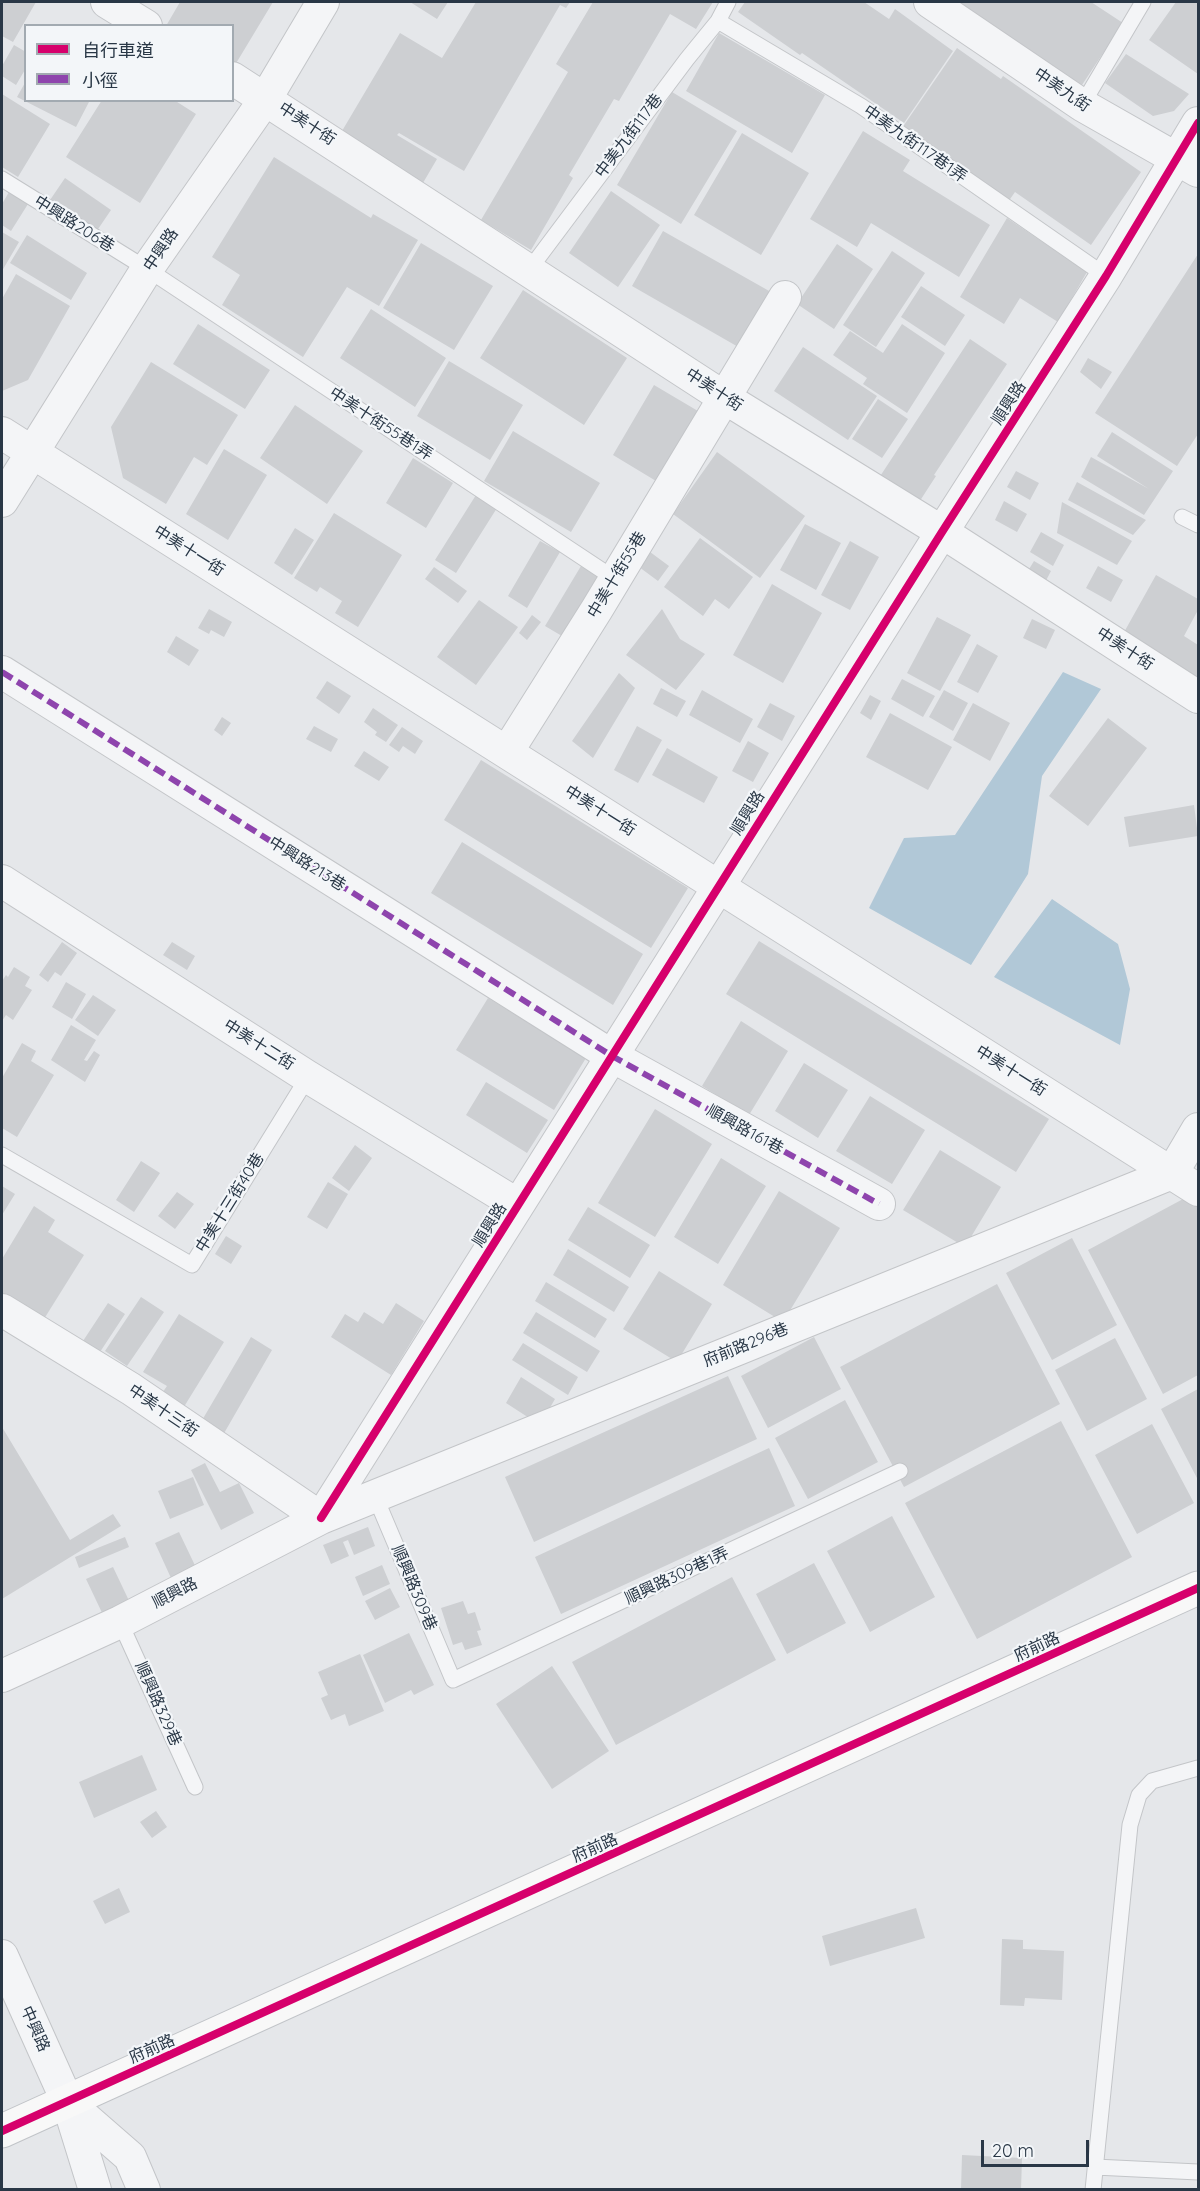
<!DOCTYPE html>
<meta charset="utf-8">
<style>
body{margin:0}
#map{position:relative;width:1200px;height:2191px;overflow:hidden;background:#e5e7ea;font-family:Quicksand,"Noto Sans TC",sans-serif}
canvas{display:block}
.frame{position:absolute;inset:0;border:3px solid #293746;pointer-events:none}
.legend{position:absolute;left:24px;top:24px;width:210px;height:78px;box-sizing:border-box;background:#f3f6f9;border:2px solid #a2aab1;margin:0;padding:8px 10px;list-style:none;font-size:18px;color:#293746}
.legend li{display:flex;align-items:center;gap:12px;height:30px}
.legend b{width:30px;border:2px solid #a2aab1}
.scale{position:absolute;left:981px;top:2140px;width:108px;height:27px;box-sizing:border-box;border:3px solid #293746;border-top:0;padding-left:8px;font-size:18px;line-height:21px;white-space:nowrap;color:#293746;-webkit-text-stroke:4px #f3f6f9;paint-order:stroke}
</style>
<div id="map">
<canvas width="1200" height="2191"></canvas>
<div class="frame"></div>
<ul class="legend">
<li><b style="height:8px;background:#d6006c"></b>自行車道</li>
<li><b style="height:8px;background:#8e44ad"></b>小徑</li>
</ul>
<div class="scale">20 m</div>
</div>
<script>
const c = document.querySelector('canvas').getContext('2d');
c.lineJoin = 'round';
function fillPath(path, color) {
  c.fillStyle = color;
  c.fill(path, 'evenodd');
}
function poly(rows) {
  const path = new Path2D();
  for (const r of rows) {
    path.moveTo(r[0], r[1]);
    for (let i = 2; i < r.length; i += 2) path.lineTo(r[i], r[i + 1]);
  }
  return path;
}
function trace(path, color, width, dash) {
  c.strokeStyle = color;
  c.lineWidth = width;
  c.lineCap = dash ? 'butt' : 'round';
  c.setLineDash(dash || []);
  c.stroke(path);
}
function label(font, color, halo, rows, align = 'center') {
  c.font = font + ' Quicksand,"Noto Sans TC",sans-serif';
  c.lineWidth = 4.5;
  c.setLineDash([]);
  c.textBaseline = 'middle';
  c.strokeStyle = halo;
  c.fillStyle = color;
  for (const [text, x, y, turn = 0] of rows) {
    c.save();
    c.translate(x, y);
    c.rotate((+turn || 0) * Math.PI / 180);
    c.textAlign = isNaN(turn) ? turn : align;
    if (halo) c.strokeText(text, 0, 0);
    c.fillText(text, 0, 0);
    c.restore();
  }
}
fillPath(poly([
 [1063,672,1101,689,1042,776,1028,874,971,965,869,908,904,838,955,835],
 [1052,899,1118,944,1130,989,1120,1045,994,977]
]), '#b1c8d7');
fillPath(poly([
 [2,2,36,2,13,42,2,36],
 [180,2,273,2,232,70,232,26,166,26],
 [410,2,448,2,437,19],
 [476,2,570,2,566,8,560,5,464,171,399,133,397,135,437,159,420,188,342,131,400,33,442,58],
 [593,2,713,2,696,29,670,14,619,101,614,99,569,175,573,178,531,250,481,220,568,72,556,64],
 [745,2,864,2,889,19,895,9,953,51,904,123,802,53,800,55,738,12],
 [947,2,1091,2,1123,23,1078,91],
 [1176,2,1198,2,1198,74,1149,40],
 [719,33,825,95,792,153,686,91],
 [14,45,26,52,26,68,16,85,2,76,2,66],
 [957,48,1001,79,1003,76,1141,172,1091,245,1015,192,1008,202,902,128],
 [1126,54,1189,94,1174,111,1153,116,1105,83],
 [26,81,26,100,90,100,76,127,17,97],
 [672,92,737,131,681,224,617,185],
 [2,94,50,124,18,177,2,167],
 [102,100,174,100,196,114,140,203,66,157],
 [863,131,910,160,903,171,990,225,959,277,871,223,857,247,810,219],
 [742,133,809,173,761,255,694,215],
 [274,157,371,218,373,214,418,240,379,306,347,287,303,357,222,305,240,275,212,257],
 [65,178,111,210,94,235,48,203],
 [611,191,660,225,618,287,569,253],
 [9,192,28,204,11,231,2,225,2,204],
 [1007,218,1087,272,1058,322,1020,298,1004,324,960,297],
 [663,231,778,296,747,352,632,286],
 [2,232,19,242,2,271],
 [27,235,87,273,71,300,10,263],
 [421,243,493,286,454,350,383,308],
 [837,244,873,269,834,329,797,304],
 [892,251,925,273,876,347,843,325],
 [1198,254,1198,434,1177,466,1095,413],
 [16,274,70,306,28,380,2,391,2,299],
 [921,286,965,315,945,346,901,317],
 [523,290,627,358,584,425,480,358],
 [371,309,446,358,415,407,340,358],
 [198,324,270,370,245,409,173,364],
 [902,324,945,353,907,413,863,384,867,378,833,355,850,331,883,353],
 [970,339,1007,364,934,475,936,476,914,510,875,484],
 [803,347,877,396,848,440,774,391],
 [1088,358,1112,372,1101,389,1080,372],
 [449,361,523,405,490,460,417,416],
 [151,362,238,415,207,465,194,457,166,504,123,478,111,427],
 [654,385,703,414,661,484,613,455],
 [878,399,908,419,882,458,852,439],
 [295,405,363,451,327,504,260,458],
 [513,431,600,483,571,532,484,481],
 [1112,432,1173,471,1144,515,1081,477,1091,457,1149,489,1097,456],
 [224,449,267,475,228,540,186,514],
 [717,452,805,516,760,578,673,514],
 [413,458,453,483,426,528,386,503],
 [1016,471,1039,483,1030,500,1007,487],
 [1077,482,1146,520,1133,535,1068,500],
 [476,495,497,508,456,573,435,560],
 [1004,501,1027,514,1017,532,995,520],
 [1062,502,1132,541,1117,565,1057,533],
 [334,513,402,555,358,627,335,613,342,601,320,587,317,592,294,578],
 [805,524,841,543,816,590,780,570],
 [295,528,314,540,292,575,274,563],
 [1041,532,1064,545,1053,566,1030,552],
 [700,538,753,577,729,609,715,599,703,616,664,587],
 [540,541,560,552,527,608,508,596],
 [850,541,879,557,850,610,821,595],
 [646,549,669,566,658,581,635,564],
 [1034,561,1051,571,1041,590,1023,579],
 [581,566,603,579,567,639,545,626],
 [1098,566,1123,580,1111,602,1086,588],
 [434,567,467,591,458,603,425,579],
 [1156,575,1198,599,1198,610,1184,636,1198,645,1198,689,1118,643],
 [772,584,822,613,783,683,733,655],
 [479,600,518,627,476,685,437,657],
 [209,609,232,622,224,637,211,630,209,634,198,628],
 [662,609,680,639,705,654,676,690,626,655],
 [532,615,541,622,527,640,519,633],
 [937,617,971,635,940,691,907,673],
 [1032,619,1055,630,1046,649,1023,638],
 [176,636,199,650,189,666,167,652],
 [977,644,998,656,978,693,957,682],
 [619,673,635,688,593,758,572,741],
 [902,679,935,696,923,717,891,699],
 [327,681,351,696,339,714,316,698],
 [661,688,686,701,677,717,653,704],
 [702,690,753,719,740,743,689,715],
 [944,690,968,703,953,731,929,717],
 [870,695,881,701,871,720,860,713],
 [770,703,795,716,782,741,757,727],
 [973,703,1010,723,990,761,953,740],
 [373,708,398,725,386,742,375,735,377,732,364,722],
 [890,713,952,747,928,790,866,757],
 [222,717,231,723,222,736,214,730],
 [1108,718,1147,748,1088,826,1049,796],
 [314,726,338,739,331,752,306,739],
 [637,726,662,740,638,783,614,770],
 [402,727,423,741,415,754,403,746,399,752,389,745],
 [748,741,769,753,753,782,732,771],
 [667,748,718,777,704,803,652,775],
 [364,751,389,767,379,781,354,766],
 [481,760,688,888,651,948,444,820],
 [1194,805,1198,836,1129,847,1124,817],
 [462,842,643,954,613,1005,431,893],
 [759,941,1049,1119,1016,1172,726,994],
 [62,942,77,953,61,976,55,972,48,982,39,975],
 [172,942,195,956,187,970,163,955],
 [14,967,30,977,25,986,32,990,13,1020,6,1015,2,1021,2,981,6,975,8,977],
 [66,982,86,994,72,1019,52,1007],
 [93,995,116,1010,98,1036,75,1020],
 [488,998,586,1058,554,1110,456,1050],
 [741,1021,788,1051,749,1115,702,1086],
 [71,1025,96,1040,84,1060,87,1061,94,1051,100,1055,85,1082,51,1060],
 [22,1043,36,1051,31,1061,54,1075,17,1137,2,1128,2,1078],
 [804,1063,848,1090,818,1138,775,1111],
 [486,1082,548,1120,527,1153,466,1115],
 [870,1096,925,1130,892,1184,836,1151],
 [655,1109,712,1144,655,1237,598,1203],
 [355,1145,372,1158,349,1191,332,1178],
 [940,1150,1001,1187,965,1247,903,1210],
 [721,1158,766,1186,718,1264,674,1237],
 [141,1161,160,1173,134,1212,116,1200],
 [328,1182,348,1194,327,1229,307,1217],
 [2,1186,15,1194,2,1215],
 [779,1191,840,1228,783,1322,723,1285],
 [1198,1191,1198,1375,1163,1394,1088,1250],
 [177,1192,194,1204,175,1229,158,1216],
 [34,1206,55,1220,48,1232,84,1255,44,1319,2,1301,2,1259],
 [588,1207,650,1245,630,1278,568,1240],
 [226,1236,242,1246,231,1264,215,1254],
 [1072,1238,1117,1325,1052,1360,1006,1273],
 [568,1249,629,1287,614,1312,553,1275],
 [659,1271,712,1304,677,1362,623,1329],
 [546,1282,607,1319,595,1338,535,1301],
 [997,1284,1060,1404,904,1487,840,1367],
 [141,1297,164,1312,127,1366,105,1351],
 [108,1303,125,1314,100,1352,83,1341],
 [396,1303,424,1321,391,1375,331,1337,345,1314,358,1322,364,1312,383,1324],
 [536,1312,600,1351,587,1372,523,1333],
 [179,1314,224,1342,182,1410,160,1396,167,1386,143,1372],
 [251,1337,272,1350,223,1435,201,1422],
 [814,1337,841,1389,768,1428,741,1376],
 [1115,1338,1147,1399,1087,1431,1055,1370],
 [523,1343,578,1377,568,1395,512,1360],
 [728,1376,757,1439,534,1542,505,1477],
 [521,1377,555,1399,540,1425,506,1403],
 [1198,1389,1198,1480,1161,1409],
 [845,1400,878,1462,808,1499,775,1438],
 [1061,1421,1132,1557,977,1639,905,1503],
 [1152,1424,1194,1503,1137,1534,1095,1455],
 [2,1427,70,1540,113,1514,121,1526,2,1599],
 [769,1448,795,1506,561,1614,535,1557],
 [205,1463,220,1492,239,1483,254,1513,221,1530,191,1470],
 [193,1477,204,1505,170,1519,158,1491],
 [892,1516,935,1597,870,1632,827,1551],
 [368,1527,375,1546,354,1555,348,1540,343,1542,349,1556,331,1564,323,1545],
 [179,1532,201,1578,176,1589,155,1543],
 [125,1537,129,1547,79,1568,75,1557],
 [814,1563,846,1623,787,1654,756,1594],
 [382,1565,390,1584,363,1596,355,1577],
 [113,1567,132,1607,105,1619,86,1579],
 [732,1577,776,1660,616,1745,572,1662],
 [390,1588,400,1607,375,1620,365,1601],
 [463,1601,468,1614,475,1612,481,1630,477,1631,482,1645,465,1650,462,1642,453,1645,441,1608],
 [409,1633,434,1685,414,1695,411,1690,385,1703,363,1655],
 [360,1654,384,1711,349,1726,345,1714,331,1720,321,1698,328,1695,318,1672],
 [552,1666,609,1751,552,1789,496,1704],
 [142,1755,157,1790,94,1818,79,1782],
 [156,1811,167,1827,152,1838,140,1822],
 [119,1888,130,1912,105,1924,93,1901],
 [916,1908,925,1938,830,1966,822,1936],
 [1002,1939,1023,1940,1023,1949,1064,1951,1062,2000,1025,1998,1024,2006,1000,2005],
 [962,2155,1022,2158,1021,2190,961,2190]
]), '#cdcfd2');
const lane = poly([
 [718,21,861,106,1106,276],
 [1082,105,1143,2],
 [2,179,147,269,615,579],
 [529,270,687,59,718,21,728,2],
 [1182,517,1198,525],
 [2,1155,192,1265,308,1077],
 [375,1496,453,1680,900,1471],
 [120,1622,195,1787],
 [1095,2167,1198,2172],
 [1093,2190,1130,1825,1139,1795,1152,1781,1198,1768]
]);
const street = poly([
 [107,2,146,26],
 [930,2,1082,105,1198,171],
 [232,78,725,398,942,532,1198,697],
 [2,433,1198,1190],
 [2,501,147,269,266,98,323,2],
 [2,672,612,1056,879,1204],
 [507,752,597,609,785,297],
 [2,881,308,1077,518,1205],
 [2,1310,131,1389,321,1518],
 [321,1518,942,532,1106,276,1198,123],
 [2,1676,120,1622,321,1518,1172,1173,1198,1129],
 [2,1956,68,2103,95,2190],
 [68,2103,130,2157,144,2190]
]);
const primary = poly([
 [2,2131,1198,1588]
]);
trace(lane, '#c3c5c8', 17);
trace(street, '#c3c5c8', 34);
trace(primary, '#c1c4c8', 35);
trace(lane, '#f4f5f7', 15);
trace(street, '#f4f5f7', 32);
trace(primary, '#f8f8f8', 33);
trace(poly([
 [2,672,612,1056,879,1204]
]), '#8e44ad', 6, [12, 6]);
trace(poly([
 [321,1518,942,532,1106,276,1198,123],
 [2,2131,1198,1588]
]), '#d6006c', 8);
label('16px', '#293746', '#f3f6f9', [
 ["中美九街",1062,90,34],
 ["中美十街",307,124,33],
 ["中美九街117巷",629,136,-53],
 ["中美九街117巷1弄",915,144,35],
 ["中興路206巷",74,224,32],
 ["中興路",161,250,-56],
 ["中美十街",714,390,33],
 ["順興路",1009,403,-57],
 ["中美十街55巷1弄",381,424,33],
 ["中美十一街",189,551,32],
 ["中美十街55巷",617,575,-59],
 ["中美十街",1125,649,33],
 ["中美十一街",600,811,32],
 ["順興路",748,813,-58],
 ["中興路213巷",307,864,32],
 ["中美十二街",259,1045,32],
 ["中美十一街",1011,1071,32],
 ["順興路161巷",745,1130,29],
 ["中美十三街40巷",230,1203,-58],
 ["順興路",490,1225,-58],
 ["府前路296巷",746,1345,-22],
 ["中美十三街",163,1411,34],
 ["順興路309巷1弄",677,1576,-25],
 ["順興路309巷",414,1588,67],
 ["順興路",175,1593,-27],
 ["府前路",1037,1647,-25],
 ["順興路329巷",158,1704,66],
 ["府前路",595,1848,-24],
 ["中興路",35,2029,66],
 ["府前路",152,2049,-24]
]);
</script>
